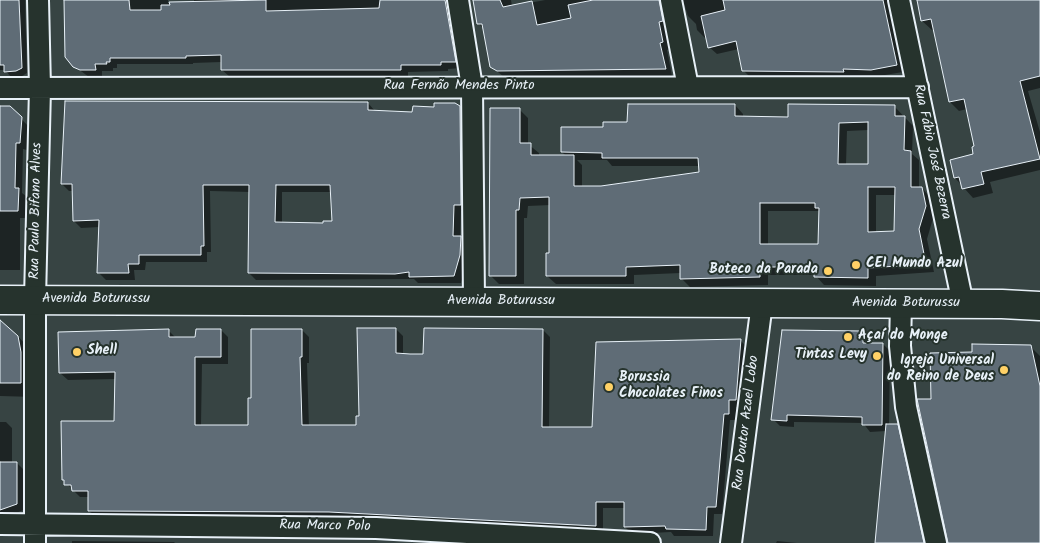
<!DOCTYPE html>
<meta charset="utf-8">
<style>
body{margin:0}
canvas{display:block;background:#374443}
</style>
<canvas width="1040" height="543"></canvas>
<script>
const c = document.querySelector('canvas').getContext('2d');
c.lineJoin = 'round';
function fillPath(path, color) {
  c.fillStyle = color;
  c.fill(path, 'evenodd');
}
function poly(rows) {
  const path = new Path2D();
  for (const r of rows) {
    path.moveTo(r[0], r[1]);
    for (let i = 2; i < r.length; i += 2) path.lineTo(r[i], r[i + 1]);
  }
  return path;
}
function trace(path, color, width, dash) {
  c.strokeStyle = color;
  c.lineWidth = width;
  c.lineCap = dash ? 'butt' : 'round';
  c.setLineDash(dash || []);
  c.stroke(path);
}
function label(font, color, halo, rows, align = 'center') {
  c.font = font + ' Kalam,sans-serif';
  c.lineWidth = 4;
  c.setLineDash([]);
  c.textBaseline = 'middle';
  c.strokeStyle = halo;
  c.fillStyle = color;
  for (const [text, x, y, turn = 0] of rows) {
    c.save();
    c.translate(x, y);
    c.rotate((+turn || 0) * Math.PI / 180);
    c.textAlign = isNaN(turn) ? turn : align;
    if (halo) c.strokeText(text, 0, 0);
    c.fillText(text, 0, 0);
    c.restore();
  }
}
fillPath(poly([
 [0,0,25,0,27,73,22,76,11,77,5,70,0,70],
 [65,0,168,0,168,3,194,3,194,0,446,0,462,68,448,69,448,71,408,72,408,77,230,77,222,70,222,62,193,63,193,64,117,64,117,68,113,68,113,71,102,71,102,77,89,77,74,66],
 [474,0,511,0,512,6,545,0,670,0,670,28,666,29,670,49,667,50,672,76,505,78,491,66,484,29,479,24],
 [683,0,888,0,903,72,879,76,850,76,851,79,751,78,744,71,739,49,717,54,709,47,707,37,705,38,697,30,696,24,688,16],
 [918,0,1026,0,1040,23,1040,88,1028,91,1040,132,1040,170,990,182,993,193,973,198,955,178,975,155,976,147,967,109,959,111,950,102,934,30,932,30,922,21],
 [368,103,375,111,414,113,459,107,467,115,468,211,461,211,460,237,468,244,467,263,461,283,418,283,414,279,256,280,249,273,250,192,210,191,211,252,207,252,207,262,146,262,145,270,134,270,135,280,106,280,99,273,100,227,81,228,74,221,74,191,69,191,62,184],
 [282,192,332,192,333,222,324,224,282,223],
 [735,105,743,114,743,118,789,119,894,106,913,126,912,154,919,160,919,188,922,188,930,197,934,215,927,239,934,272,876,276,876,286,824,285,815,275,768,275,768,285,690,287,681,278,681,273,634,275,634,284,556,284,547,276,550,255,551,205,528,206,527,218,524,218,524,284,499,284,490,275,519,109,528,118,528,144,539,153,539,156,566,156,562,152,604,128],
 [869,130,869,165,846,165,847,131],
 [577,160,607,160,612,166,700,166,701,173,601,187,582,187,582,165],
 [876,195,896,195,896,232,876,233],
 [768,211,820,211,820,245,768,245],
 [0,107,10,107,28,126,27,150,23,149,22,193,26,196,25,218,20,218,20,270,0,270],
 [0,325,14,332,28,347,34,397,0,396],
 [396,329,403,336,403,355,425,355,543,330,550,337,549,428,594,428,597,343,741,341,748,348,743,407,736,407,736,420,730,420,722,514,714,514,713,536,674,536,671,532,632,534,625,527,625,508,603,508,603,532,97,518,89,511,89,497,80,497,63,480,115,423,116,379,68,380,60,373,168,330,175,337,197,339,221,330,228,337,228,364,202,364,201,426,249,427,253,399,302,330,309,337,309,363,307,363,309,427,357,427],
 [862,332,869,339,869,344,883,344,890,351,889,426,897,426,905,433,929,543,876,543,886,431,870,432,863,423,794,422,794,427,780,426,773,419],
 [1030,346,1040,356,1040,543,948,543,932,401,973,353],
 [0,422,6,422,12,428,12,463,17,463,23,469,23,510,12,515,0,515],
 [72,541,174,542,175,543,72,543],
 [777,541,797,543,776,543]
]), '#0007');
const building = poly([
 [0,0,19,0,22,68,16,71,4,72,4,65,0,65,0,0],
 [64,0,129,0,130,10,161,10,161,5,170,5,169,2,266,0,266,11,379,8,380,0,445,0,456,62,441,62,441,65,401,65,401,70,221,70,221,55,186,56,186,58,110,58,110,62,106,62,107,64,95,64,96,70,80,70,73,67,65,57,64,0],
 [473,0,500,0,503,7,532,1,537,25,571,18,568,5,593,0,659,0,663,21,659,22,663,42,660,43,666,69,497,71,490,67,482,24,477,24,473,0],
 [723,0,883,0,897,65,871,70,843,69,844,72,742,71,736,41,708,48,701,16,725,10,723,0],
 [917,0,1040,0,1040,76,1020,81,1040,159,981,172,984,184,962,189,959,177,954,178,950,160,973,154,972,147,974,146,964,99,949,102,931,19,921,21,917,0],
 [65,101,368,102,368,110,412,112,413,106,434,107,434,103,455,103,460,106,461,205,454,205,453,236,461,236,460,255,454,276,409,277,409,272,395,274,248,273,249,185,203,185,204,246,201,246,201,255,139,255,139,264,128,264,129,273,97,273,99,220,73,221,72,184,61,184,65,101],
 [276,185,330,185,332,221,323,221,323,223,275,222,276,185],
 [628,104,735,104,735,116,788,117,788,104,895,105,895,116,905,116,904,150,911,151,911,187,922,187,926,206,919,229,926,264,868,268,868,278,814,277,814,267,760,267,760,277,680,279,680,265,626,267,626,276,546,276,546,253,549,253,549,197,520,198,519,210,516,210,516,276,489,276,490,108,520,108,520,143,531,143,531,155,574,155,574,186,601,186,699,172,698,158,602,158,602,153,561,152,561,127,603,127,603,122,627,122,628,104],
 [868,122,868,164,838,164,839,123,868,122],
 [868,187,895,187,894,231,868,232,868,187],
 [760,203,815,203,815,208,819,208,818,244,760,244,760,203],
 [0,106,10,106,22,117,20,143,16,143,15,188,19,188,18,211,0,211,0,106],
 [0,320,18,336,21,352,21,383,0,383,0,320],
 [357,328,396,328,396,353,410,354,423,354,424,328,543,329,542,427,592,427,596,342,741,339,736,400,729,400,729,414,724,414,716,507,707,507,706,530,666,529,665,526,624,527,624,502,596,502,596,526,329,512,88,511,88,491,72,491,71,485,64,485,64,480,62,480,61,421,114,421,115,372,59,373,58,332,169,329,169,337,195,337,196,329,221,329,221,357,195,357,195,425,248,425,248,398,251,398,251,329,302,329,302,357,300,357,302,425,356,425,356,416,359,416,357,328],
 [782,330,863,331,863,343,883,343,882,425,862,425,862,417,787,415,787,421,771,420,782,330],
 [972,344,1031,345,1040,386,1040,543,948,543,917,399,931,399,930,353,972,352,972,344],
 [886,424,898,424,924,543,875,543,886,424],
 [0,462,17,462,17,504,0,510,0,462]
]);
fillPath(building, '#5f6c76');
trace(building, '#e8f1f8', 1);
const minor = poly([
 [458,0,472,87,474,301],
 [671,0,688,87],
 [899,0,963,304],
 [0,88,918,87],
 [901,303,900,346,906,407,936,543],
 [0,524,376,528,650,543],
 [35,543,35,299,40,88,38,0],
 [731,543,762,303]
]);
const secondary = poly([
 [0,300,1002,304,1040,306]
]);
trace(minor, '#e8f1f8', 24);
trace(secondary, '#e8f1f8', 31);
trace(minor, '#26332d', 20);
trace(secondary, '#26332d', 28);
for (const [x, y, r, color] of [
 [856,265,5,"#ffd166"],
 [828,271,5,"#ffd166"],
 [848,337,5,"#ffd166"],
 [77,352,5,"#ffd166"],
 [877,356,5,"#ffd166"],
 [1004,370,5,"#ffd166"],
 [609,387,5,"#ffd166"]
]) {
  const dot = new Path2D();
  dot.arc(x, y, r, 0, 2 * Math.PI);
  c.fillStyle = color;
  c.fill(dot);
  trace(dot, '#26332d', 2);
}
label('14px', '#e8f1f8', '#26332d', [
 ["Rua Fernão Mendes Pinto",459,87],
 ["Rua Fábio José Bezerra",931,152,78],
 ["Rua Paulo Bifano Alves",37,211,-89],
 ["Avenida Boturussu",96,300],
 ["Avenida Boturussu",501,302],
 ["Avenida Boturussu",906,304],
 ["Rua Doutor Azael Lobo",747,423,-83],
 ["Rua Marco Polo",325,527,1]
]);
label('bold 14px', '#e8f1f8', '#26332d', [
 ["CEI Mundo Azul",866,265],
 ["Boteco da Parada",818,271,"right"],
 ["Açaí do Monge",858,337],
 ["Shell",87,352],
 ["Tintas Levy",867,356,"right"],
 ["Igreja Universal",994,362,"right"],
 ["do Reino de Deus",994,378,"right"],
 ["Borussia",619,379],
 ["Chocolates Finos",619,395]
], 'left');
</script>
